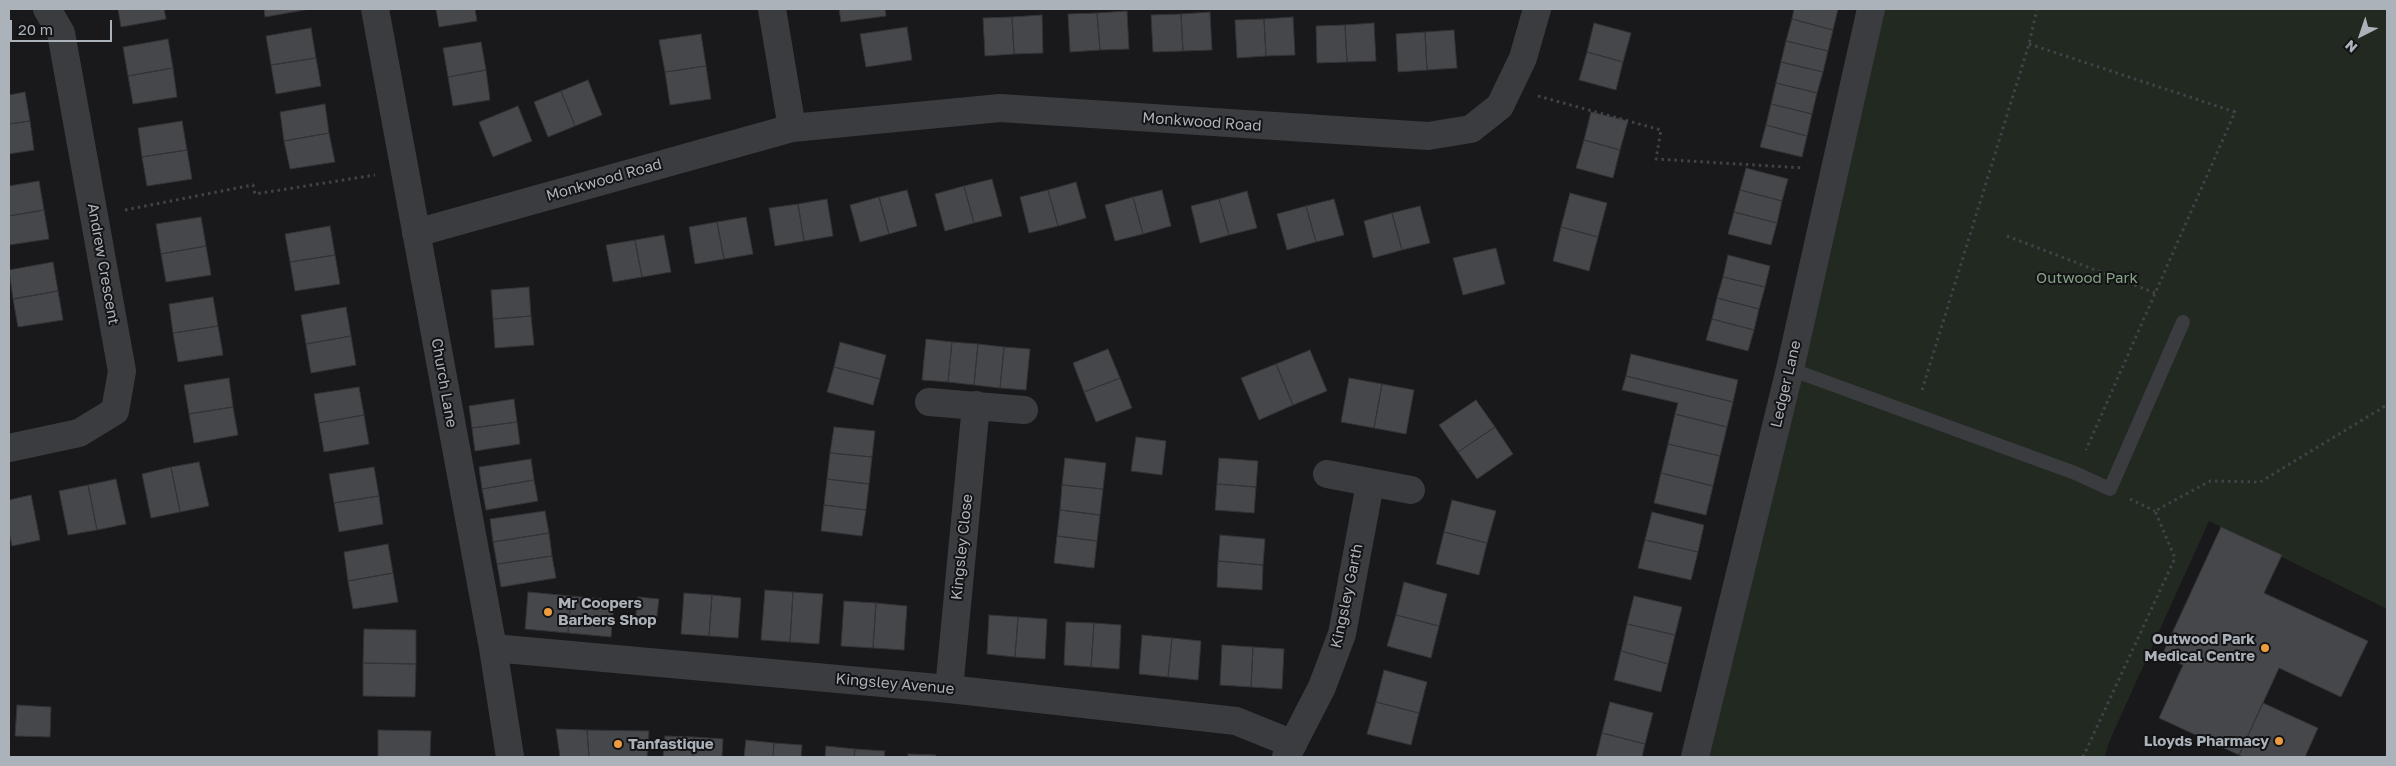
<!DOCTYPE html>
<style>
body{margin:0}
#map{position:relative;width:2396px;height:766px;overflow:hidden;background:#19191b;font-family:"Golos Text",sans-serif}
canvas{display:block}
.frame{position:absolute;inset:0;border:10px solid #acb2ba;pointer-events:none}
.north{position:absolute;left:2336px;top:10px;width:50px;height:50px;-webkit-text-stroke:4px #141416;paint-order:stroke;rotate:221deg;font-size:14px;font-weight:700;line-height:20px;text-align:center;color:#acb2ba}
.north::after{content:'';display:block;margin:auto;width:18px;height:22px;background:#acb2ba;clip-path:polygon(50% 0,100% 100%,50% 72%,0 100%)}
.scale{position:absolute;left:10px;top:20px;width:102px;height:22px;box-sizing:border-box;border:2px solid #acb2ba;border-top:0;padding-left:6px;font-size:15px;line-height:18px;white-space:nowrap;color:#acb2ba;-webkit-text-stroke:4px #141416;paint-order:stroke}
</style>
<div id="map">
<canvas width="2396" height="766"></canvas>
<div class="frame"></div>
<div class="north">N</div>
<div class="scale">20 m</div>
</div>
<script>
const c = document.querySelector('canvas').getContext('2d');
c.lineJoin = 'round';
function fillPath(path, color) {
  c.fillStyle = color;
  c.fill(path, 'evenodd');
}
function poly(rows) {
  const path = new Path2D();
  for (const r of rows) {
    path.moveTo(r[0], r[1]);
    for (let i = 2; i < r.length; i += 2) path.lineTo(r[i], r[i + 1]);
  }
  return path;
}
function trace(path, color, width, dash) {
  c.strokeStyle = color;
  c.lineWidth = width;
  c.lineCap = dash ? 'butt' : 'round';
  c.setLineDash(dash || []);
  c.stroke(path);
}
function label(font, color, halo, rows, align = 'center') {
  c.font = font + ' "Golos Text",sans-serif';
  c.lineWidth = 4;
  c.setLineDash([]);
  c.textBaseline = 'middle';
  c.strokeStyle = halo;
  c.fillStyle = color;
  for (const [text, x, y, turn = 0] of rows) {
    c.save();
    c.translate(x, y);
    c.rotate((+turn || 0) * Math.PI / 180);
    c.textAlign = isNaN(turn) ? turn : align;
    if (halo) c.strokeText(text, 0, 0);
    c.fillText(text, 0, 0);
    c.restore();
  }
}
fillPath(poly([
 [1871,9,2387,9,2387,609,2209,521,2109,742,2105,757,1695,757]
]), '#212921');
const building = poly([
 [118,9,164,9,166,19,121,27,118,9],
 [264,9,310,9,265,17,264,9],
 [436,9,475,9,477,21,439,27,436,9],
 [839,9,885,9,886,16,841,22,839,9],
 [1794,9,1838,9,1833,30,1792,19,1794,9],
 [1127,11,1129,49,1100,50,1097,13,1127,11],
 [1210,12,1212,50,1183,51,1181,14,1210,12],
 [1097,13,1100,50,1070,52,1068,14,1097,13],
 [1181,14,1183,51,1153,52,1151,15,1181,14],
 [1042,15,1043,53,1014,54,1012,17,1042,15],
 [1012,17,1014,54,985,56,983,18,1012,17],
 [1293,17,1295,55,1266,56,1264,19,1293,17],
 [1264,19,1266,56,1237,58,1235,20,1264,19],
 [1792,19,1833,30,1828,51,1786,41,1792,19],
 [1374,23,1376,61,1347,62,1345,25,1374,23],
 [1594,23,1631,33,1623,62,1587,52,1594,23],
 [1345,25,1347,62,1317,63,1316,26,1345,25],
 [907,27,912,60,866,67,860,34,907,27],
 [311,28,316,58,271,65,266,36,311,28],
 [1454,30,1457,68,1427,70,1425,32,1454,30],
 [1425,32,1427,70,1398,72,1396,34,1425,32],
 [701,34,706,66,665,72,659,40,701,34],
 [168,39,173,68,128,76,123,47,168,39],
 [1786,41,1828,51,1823,72,1781,62,1786,41],
 [481,42,486,70,448,77,443,48,481,42],
 [1587,52,1623,62,1616,90,1579,80,1587,52],
 [316,58,321,86,276,94,271,65,316,58],
 [1781,62,1823,72,1817,93,1776,83,1781,62],
 [706,66,711,99,670,105,665,72,706,66],
 [173,68,177,97,133,104,128,76,173,68],
 [486,70,490,100,453,106,448,77,486,70],
 [588,80,602,115,575,126,561,91,588,80],
 [1776,83,1817,93,1812,114,1771,104,1776,83],
 [561,91,575,126,548,137,534,102,561,91],
 [25,92,30,121,9,124,9,95,25,92],
 [325,104,329,133,284,141,280,112,325,104],
 [1771,104,1812,114,1807,136,1766,125,1771,104],
 [518,106,532,141,493,157,479,122,518,106],
 [1591,112,1628,121,1620,150,1584,140,1591,112],
 [30,121,34,150,9,154,9,124,30,121],
 [182,121,187,150,142,157,138,128,182,121],
 [1766,125,1807,136,1802,157,1760,147,1766,125],
 [329,133,335,162,290,169,284,141,329,133],
 [1584,140,1620,150,1613,178,1576,168,1584,140],
 [187,150,192,179,147,186,142,157,187,150],
 [1746,168,1788,179,1782,201,1740,190,1746,168],
 [992,179,1002,216,974,223,964,186,992,179],
 [39,181,44,210,9,216,9,186,39,181],
 [1076,182,1086,218,1058,226,1048,190,1076,182],
 [964,186,974,223,945,231,935,194,964,186],
 [907,190,917,226,889,234,879,197,907,190],
 [1048,190,1058,226,1029,233,1020,197,1048,190],
 [1162,190,1171,226,1143,234,1133,197,1162,190],
 [1740,190,1782,201,1777,223,1734,212,1740,190],
 [1247,191,1257,228,1229,235,1219,199,1247,191],
 [1570,193,1607,203,1598,237,1561,227,1570,193],
 [879,197,889,234,860,242,850,205,879,197],
 [1133,197,1143,234,1115,241,1105,205,1133,197],
 [827,199,833,236,804,241,798,204,827,199],
 [1219,199,1229,235,1200,243,1191,206,1219,199],
 [1334,199,1344,235,1316,242,1306,206,1334,199],
 [798,204,804,241,775,246,769,208,798,204],
 [1306,206,1316,242,1287,250,1277,214,1306,206],
 [1420,206,1430,243,1402,250,1392,213,1420,206],
 [44,210,49,239,9,245,9,216,44,210],
 [1734,212,1777,223,1771,245,1728,234,1734,212],
 [1392,213,1402,250,1373,258,1364,221,1392,213],
 [201,217,206,246,161,254,156,224,201,217],
 [746,217,753,254,724,259,717,222,746,217],
 [717,222,724,259,695,264,689,227,717,222],
 [330,226,335,255,290,262,285,234,330,226],
 [1561,227,1598,237,1589,271,1553,261,1561,227],
 [664,235,671,272,642,277,635,240,664,235],
 [635,240,642,277,613,282,606,245,635,240],
 [206,246,211,275,166,282,161,254,206,246],
 [1496,248,1505,284,1463,295,1453,258,1496,248],
 [335,255,340,284,295,291,290,262,335,255],
 [1728,255,1770,266,1765,287,1723,277,1728,255],
 [53,262,58,291,13,299,9,270,53,262],
 [1723,277,1765,287,1759,309,1717,298,1723,277],
 [529,287,531,316,493,319,491,290,529,287],
 [58,291,63,320,18,327,13,299,58,291],
 [213,297,218,326,173,333,169,304,213,297],
 [1717,298,1759,309,1754,330,1712,319,1717,298],
 [346,307,351,336,306,344,301,315,346,307],
 [531,316,534,345,495,348,493,319,531,316],
 [1712,319,1754,330,1748,351,1706,340,1712,319],
 [218,326,223,355,178,362,173,333,218,326],
 [351,336,356,365,311,373,306,344,351,336],
 [926,339,952,342,948,382,922,380,926,339],
 [840,342,886,355,880,379,834,367,840,342],
 [952,342,978,344,974,385,948,382,952,342],
 [978,344,1004,347,1000,388,974,385,978,344],
 [1004,347,1030,349,1026,390,1000,388,1004,347],
 [1108,349,1120,378,1084,392,1073,363,1108,349],
 [1310,350,1327,391,1293,405,1276,364,1310,350],
 [1631,354,1738,380,1733,402,1626,376,1631,354],
 [1276,364,1293,405,1259,420,1241,378,1276,364],
 [834,367,880,379,873,405,827,392,834,367],
 [1626,376,1733,402,1727,427,1675,414,1678,403,1622,390,1626,376],
 [229,378,233,407,189,414,184,385,229,378],
 [1120,378,1132,408,1096,422,1084,392,1120,378],
 [1349,378,1382,384,1374,428,1341,422,1349,378],
 [1382,384,1414,390,1406,434,1374,428,1382,384],
 [359,387,364,415,319,423,314,394,359,387],
 [514,399,517,422,472,428,469,406,514,399],
 [1476,400,1495,427,1458,452,1439,425,1476,400],
 [233,407,238,435,194,443,189,414,233,407],
 [1675,414,1727,427,1720,456,1668,444,1675,414],
 [364,415,369,444,324,452,319,423,364,415],
 [517,422,520,444,475,451,472,428,517,422],
 [834,427,875,431,872,457,830,453,834,427],
 [1495,427,1513,454,1477,479,1458,452,1495,427],
 [1136,437,1166,441,1162,475,1131,471,1136,437],
 [1668,444,1720,456,1713,486,1661,473,1668,444],
 [830,453,872,457,869,484,827,479,830,453],
 [1065,458,1106,463,1103,489,1062,485,1065,458],
 [1219,458,1258,461,1256,487,1217,484,1219,458],
 [531,459,534,480,482,489,479,467,531,459],
 [199,462,209,506,180,512,171,467,199,462],
 [171,467,180,512,151,518,142,474,171,467],
 [374,467,379,496,334,503,329,474,374,467],
 [1661,473,1713,486,1706,515,1654,503,1661,473],
 [116,479,126,524,97,530,88,485,116,479],
 [827,479,869,484,866,510,824,505,827,479],
 [534,480,538,501,486,510,482,489,534,480],
 [1217,484,1256,487,1254,513,1215,510,1217,484],
 [88,485,97,530,68,535,59,491,88,485],
 [1062,485,1103,489,1100,515,1060,510,1062,485],
 [31,495,40,540,12,546,9,532,9,500,31,495],
 [379,496,383,524,339,532,334,503,379,496],
 [1452,500,1496,511,1487,543,1444,532,1452,500],
 [824,505,866,510,862,536,821,531,824,505],
 [1060,510,1100,515,1097,541,1057,536,1060,510],
 [545,511,549,533,493,542,490,519,545,511],
 [1652,512,1704,525,1698,552,1645,540,1652,512],
 [2221,527,2282,555,2264,593,2368,641,2341,697,2279,668,2239,755,2159,718,2183,665,2162,655,2221,527],
 [1444,532,1487,543,1479,575,1436,564,1444,532],
 [549,533,552,556,497,564,493,542,549,533],
 [1220,535,1265,539,1263,565,1218,561,1220,535],
 [1057,536,1097,541,1094,568,1054,563,1057,536],
 [1645,540,1698,552,1691,580,1638,568,1645,540],
 [388,544,393,573,348,581,344,552,388,544],
 [552,556,556,578,501,587,497,564,552,556],
 [1218,561,1263,565,1262,590,1217,587,1218,561],
 [393,573,398,602,353,609,348,581,393,573],
 [1404,582,1447,594,1439,626,1396,615,1404,582],
 [765,590,793,592,790,642,761,640,765,590],
 [528,592,571,596,568,633,525,629,528,592],
 [793,592,823,594,819,644,790,642,793,592],
 [684,593,712,595,709,636,681,634,684,593],
 [712,595,741,598,738,638,709,636,712,595],
 [571,596,614,600,611,637,568,633,571,596],
 [1634,596,1682,607,1675,635,1627,624,1634,596],
 [638,597,659,599,656,624,635,622,638,597],
 [844,601,876,603,873,648,841,646,844,601],
 [876,603,907,606,904,650,873,648,876,603],
 [989,615,1018,617,1015,657,987,654,989,615],
 [1396,615,1439,626,1431,658,1387,646,1396,615],
 [1018,617,1047,619,1045,659,1015,657,1018,617],
 [1066,622,1094,623,1091,667,1064,665,1066,622],
 [1094,623,1121,625,1119,669,1091,667,1094,623],
 [1627,624,1675,635,1668,664,1621,651,1627,624],
 [364,629,416,630,416,664,363,663,364,629],
 [1142,635,1172,638,1168,677,1139,674,1142,635],
 [1172,638,1201,641,1198,680,1168,677,1172,638],
 [1222,645,1253,647,1251,687,1220,685,1222,645],
 [1253,647,1284,649,1282,689,1251,687,1253,647],
 [1621,651,1668,664,1661,692,1614,680,1621,651],
 [363,663,416,664,415,697,363,696,363,663],
 [1384,670,1427,682,1419,713,1376,702,1384,670],
 [1376,702,1419,713,1411,745,1367,734,1376,702],
 [1610,702,1653,713,1645,744,1602,733,1610,702],
 [2263,703,2318,728,2305,757,2244,757,2239,755,2263,703],
 [17,705,51,707,50,737,15,736,17,705],
 [556,729,587,730,589,757,560,757,556,729],
 [378,730,431,731,430,757,378,757,378,730],
 [587,730,649,731,647,757,589,757,587,730],
 [1602,733,1645,744,1642,757,1596,757,1602,733],
 [665,736,694,737,693,757,663,757,665,736],
 [694,737,723,739,722,757,693,757,694,737],
 [746,740,774,743,773,757,744,757,746,740],
 [774,743,802,745,801,757,773,757,774,743],
 [826,746,855,749,854,757,825,757,826,746],
 [855,749,885,751,884,757,854,757,855,749],
 [908,754,936,755,936,757,908,757,908,754]
]);
fillPath(building, '#46474b');
trace(building, '#333337', 1);
trace(poly([
 [2029,44,2235,112,2086,450],
 [1538,96,1661,130,1656,159,1804,168],
 [125,210,253,185,255,194,375,175],
 [2007,236,2155,293],
 [1922,390,2029,44,2037,9],
 [2130,499,2155,511],
 [2083,757,2175,558,2155,511,2210,481,2260,482,2387,405]
]), '#404347', 3, [2.5, 4]);
trace(poly([
 [1790,369,2075,473,2110,489,2183,322]
]), '#3a3c40', 14);
trace(poly([
 [375,9,493,648,510,757],
 [772,9,792,128],
 [416,233,792,128,1000,108,1428,136,1471,129,1500,106,1523,58,1537,9],
 [929,402,1024,410],
 [9,448,79,433,115,411,122,371,61,33,47,9],
 [1327,474,1411,490],
 [493,648,949,689,1236,721,1293,744],
 [949,689,976,405],
 [1286,757,1322,687,1342,634,1370,484]
]), '#3a3c40', 28);
trace(poly([
 [1695,757,1790,369,1871,9]
]), '#3a3c40', 28);
for (const [x, y, r, color] of [
 [548,612,5,"#ed9d3f"],
 [2265,648,5,"#ed9d3f"],
 [2279,741,5,"#ed9d3f"],
 [618,744,5,"#ed9d3f"]
]) {
  const dot = new Path2D();
  dot.arc(x, y, r, 0, 2 * Math.PI);
  c.fillStyle = color;
  c.fill(dot);
  trace(dot, '#141416', 2);
}
label('15px', '#acb2ba', '#141416', [
 ["Monkwood Road",1202,122,4],
 ["Monkwood Road",604,180,-16],
 ["Andrew Crescent",103,264,80],
 ["Church Lane",444,383,80],
 ["Ledger Lane",1786,384,-77],
 ["Kingsley Close",962,547,-84],
 ["Kingsley Garth",1347,596,-78],
 ["Kingsley Avenue",895,684,5]
]);
label('15px', '#85a484', '#141416', [
 ["Outwood Park",2087,278]
]);
label('bold 15px', '#acb2ba', '#141416', [
 ["Mr Coopers",558,603],
 ["Barbers Shop",558,620],
 ["Outwood Park",2255,639,"right"],
 ["Medical Centre",2255,656,"right"],
 ["Lloyds Pharmacy",2269,741,"right"],
 ["Tanfastique",628,744]
], 'left');
</script>
